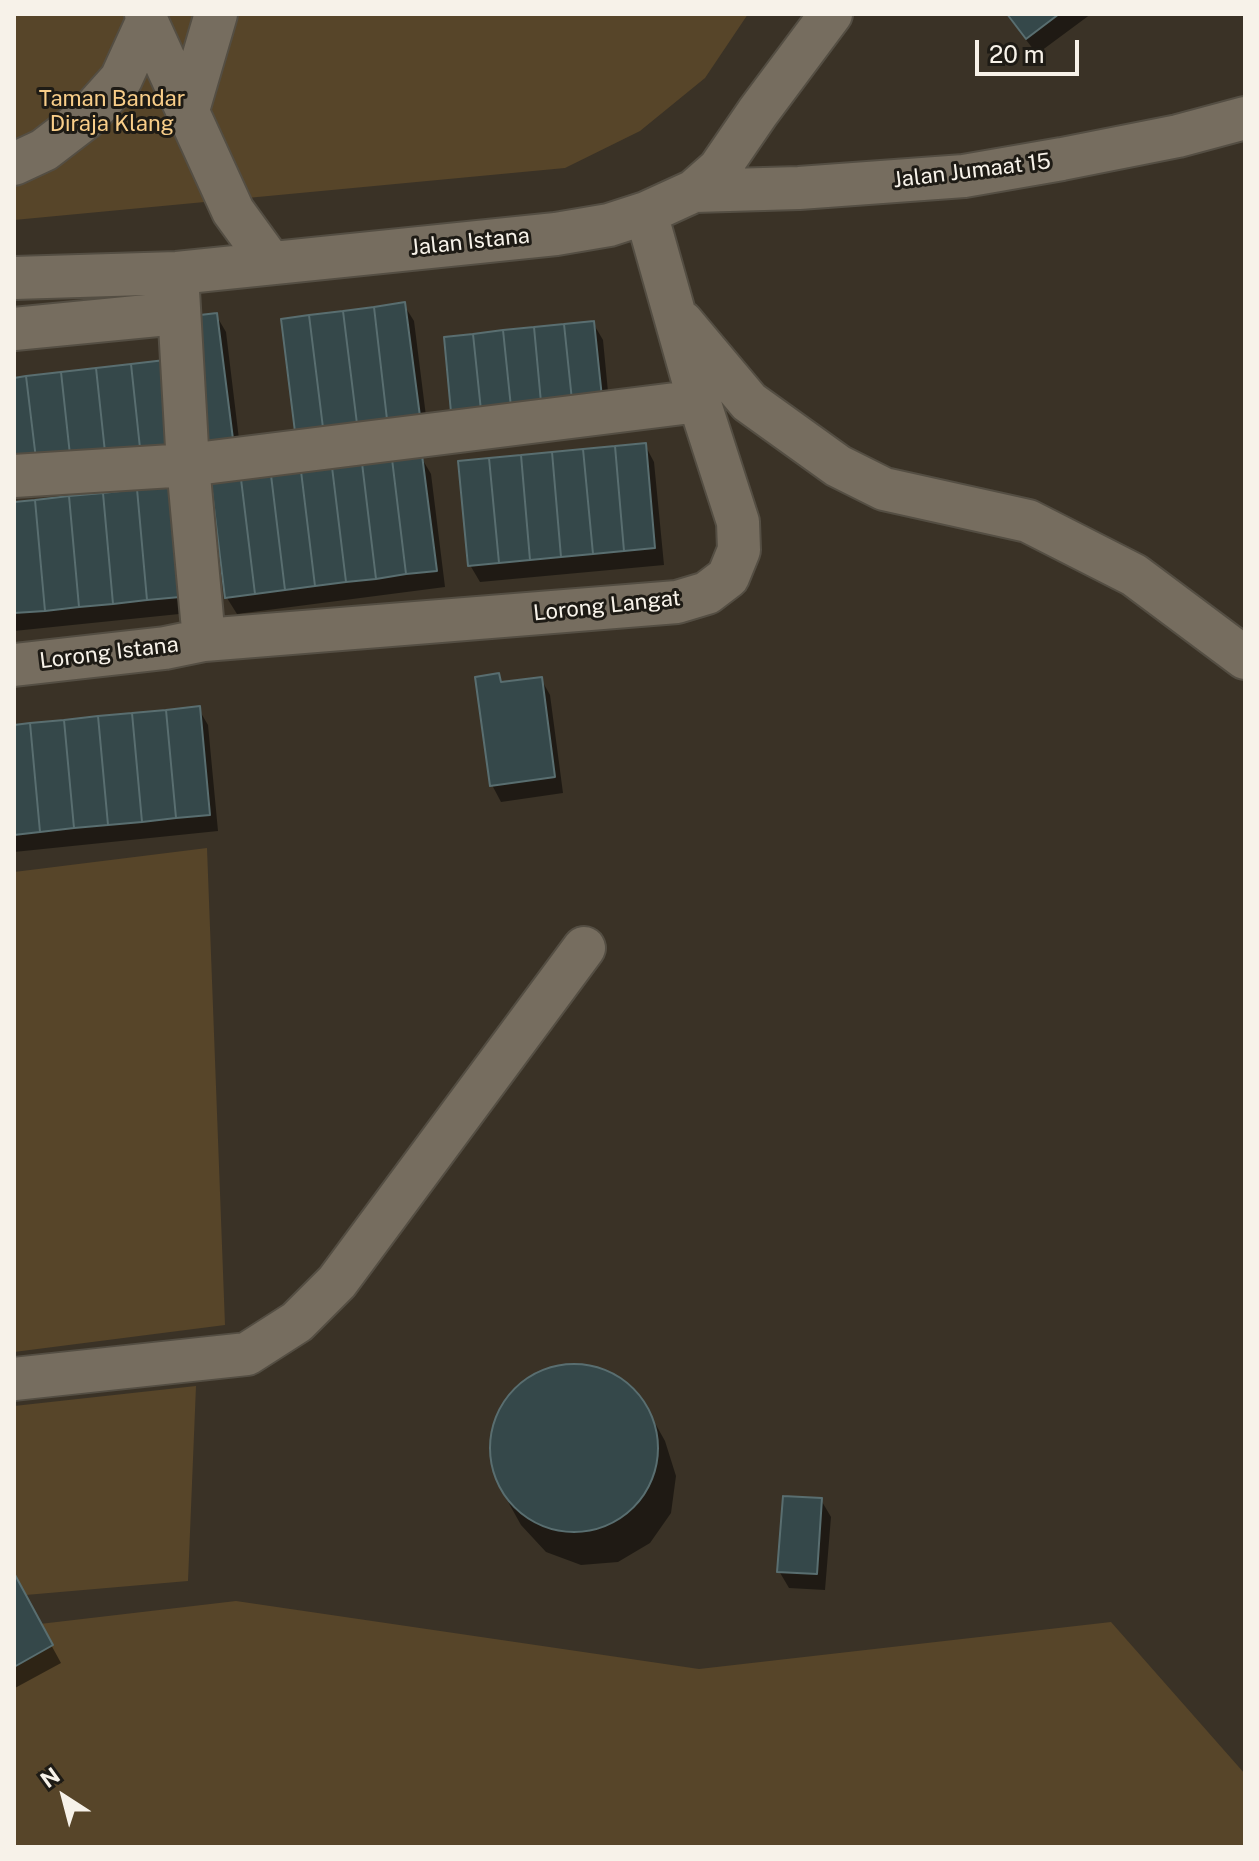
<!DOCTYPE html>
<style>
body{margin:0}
#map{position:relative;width:1259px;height:1861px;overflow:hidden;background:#3a3226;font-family:"Public Sans",sans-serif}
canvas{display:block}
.frame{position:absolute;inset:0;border:16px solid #f7f2e9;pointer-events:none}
.north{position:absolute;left:24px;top:1757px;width:80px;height:80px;-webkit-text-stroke:6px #1e1b15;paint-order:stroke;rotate:324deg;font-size:22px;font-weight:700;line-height:32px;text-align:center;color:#f7f2e9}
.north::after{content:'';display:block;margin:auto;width:28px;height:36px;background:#f7f2e9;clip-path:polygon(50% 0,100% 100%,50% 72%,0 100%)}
.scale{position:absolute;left:975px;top:40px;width:104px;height:36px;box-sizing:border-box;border:4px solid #f7f2e9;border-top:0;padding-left:10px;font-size:24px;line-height:28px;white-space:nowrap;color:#f7f2e9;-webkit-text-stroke:6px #1e1b15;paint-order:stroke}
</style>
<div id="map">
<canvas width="1259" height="1861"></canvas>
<div class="frame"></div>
<div class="north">N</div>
<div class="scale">20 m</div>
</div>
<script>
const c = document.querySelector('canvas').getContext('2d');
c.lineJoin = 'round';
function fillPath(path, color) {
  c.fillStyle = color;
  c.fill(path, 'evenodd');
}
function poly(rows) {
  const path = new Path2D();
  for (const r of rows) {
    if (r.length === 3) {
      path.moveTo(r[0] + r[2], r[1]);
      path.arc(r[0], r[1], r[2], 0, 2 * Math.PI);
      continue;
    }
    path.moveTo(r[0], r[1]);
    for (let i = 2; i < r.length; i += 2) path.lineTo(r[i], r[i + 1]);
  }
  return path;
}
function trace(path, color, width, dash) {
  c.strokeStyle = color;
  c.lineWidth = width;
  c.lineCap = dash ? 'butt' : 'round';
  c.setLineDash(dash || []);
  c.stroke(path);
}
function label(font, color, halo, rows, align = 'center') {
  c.font = font + ' "Public Sans",sans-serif';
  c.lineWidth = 6;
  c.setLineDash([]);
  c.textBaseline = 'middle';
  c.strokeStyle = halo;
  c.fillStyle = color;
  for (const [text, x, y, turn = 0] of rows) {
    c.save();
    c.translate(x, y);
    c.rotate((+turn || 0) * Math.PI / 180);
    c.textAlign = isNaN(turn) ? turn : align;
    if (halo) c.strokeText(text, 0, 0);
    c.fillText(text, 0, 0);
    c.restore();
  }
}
fillPath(poly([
 [14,14,748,14,705,78,640,131,565,168,14,220],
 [207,848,225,1325,14,1352,14,872],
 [196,1386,188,1581,14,1596,14,1406],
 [236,1601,699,1669,1111,1622,1245,1774,1245,1847,14,1847,14,1627]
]), '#574529');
fillPath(poly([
 [1006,14,1091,14,1037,54],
 [404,305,414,321,429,440,308,456],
 [216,315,226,332,242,464,211,468],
 [593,323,603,340,611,423,464,440],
 [645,445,654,462,664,565,480,582,470,565],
 [421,457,431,474,445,587,237,614,227,598],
 [170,488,189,613,14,631,14,504],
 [498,675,504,684,541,679,550,695,563,793,501,802,492,785],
 [198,708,208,725,218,831,14,852,14,727],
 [586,1367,620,1379,646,1407,665,1441,676,1476,671,1513,650,1543,618,1562,581,1565,546,1552,521,1525,502,1491,491,1455,496,1419,517,1388,549,1370],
 [821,1500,831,1517,825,1590,789,1588,779,1571],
 [14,1577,61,1663,15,1688,14,1686]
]), '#0007');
const building = poly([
 [1007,14,1059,14,1026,39,1007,14],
 [405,302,421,424,388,428,374,307,405,302],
 [374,307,388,428,358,432,343,311,374,307],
 [343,311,358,432,324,436,309,315,343,311],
 [217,313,234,447,200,452,183,317,217,313],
 [309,315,324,436,296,440,281,319,309,315],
 [594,321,603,407,573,410,564,324,594,321],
 [564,324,573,410,542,413,534,327,564,324],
 [534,327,542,413,512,417,503,330,534,327],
 [503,330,512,417,482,420,473,334,503,330],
 [473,334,482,420,452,423,444,337,473,334],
 [165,360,174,444,140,448,131,364,165,360],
 [131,364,140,448,105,452,96,368,131,364],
 [96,368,105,452,70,455,61,372,96,368],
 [61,372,70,455,36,459,26,376,61,372],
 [26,376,36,459,14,462,14,378,26,376],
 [646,443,655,548,624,551,615,446,646,443],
 [615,446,624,551,593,554,583,449,615,446],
 [583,449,593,554,561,557,552,452,583,449],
 [552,452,561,557,530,560,521,455,552,452],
 [422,455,437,571,406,574,392,459,422,455],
 [521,455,530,560,499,563,489,458,521,455],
 [489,458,499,563,468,566,458,461,489,458],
 [392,459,406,574,376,579,362,463,392,459],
 [362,463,376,579,346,582,332,467,362,463],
 [332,467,346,582,315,586,301,471,332,467],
 [301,471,315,586,285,590,271,475,301,471],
 [271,475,285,590,255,594,241,479,271,475],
 [241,479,255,594,225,598,211,483,241,479],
 [171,486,180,597,147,600,137,489,171,486],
 [137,489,147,600,113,604,103,493,137,489],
 [103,493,113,604,79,607,69,496,103,493],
 [69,496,79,607,45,611,35,500,69,496],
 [35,500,45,611,14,613,14,502,35,500],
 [499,673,501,682,542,677,555,777,490,786,475,677,499,673],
 [200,706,210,815,176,818,166,710,200,706],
 [166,710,176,818,142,822,132,713,166,710],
 [132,713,142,822,108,825,98,716,132,713],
 [98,716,108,825,74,828,64,720,98,716],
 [64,720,74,828,40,832,30,723,64,720],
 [30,723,40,832,14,835,14,725,30,723],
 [574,1448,84],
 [783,1496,822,1498,817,1574,777,1572,783,1496],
 [14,1573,53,1645,14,1667,14,1573]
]);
fillPath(building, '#35484a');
trace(building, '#596e70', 2);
const minor = poly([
 [147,22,233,211,270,262],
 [188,110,216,14],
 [14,164,44,150,87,117,121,79,147,22,146,14],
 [694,191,799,188,964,176,1062,159,1178,136,1245,118],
 [177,273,188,465,204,640],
 [14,278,177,273,556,234,609,225,646,213,694,191,719,169,758,112,831,14],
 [682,322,749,402,838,466,884,489,1028,521,1134,575,1245,658],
 [14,329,178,313],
 [14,476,188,465,699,401],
 [14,665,165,648,204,640,677,602,707,593,728,577,739,550,738,522,699,401,646,213],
 [14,1379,247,1354,297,1322,337,1282,584,948]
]);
trace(minor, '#544e43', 46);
trace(minor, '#766d5f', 42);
label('22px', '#f9ce89', '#1e1b15', [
 ["Taman Bandar",112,99],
 ["Diraja Klang",112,124]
]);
label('22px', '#f7f2e9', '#1e1b15', [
 ["Jalan Jumaat 15",972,171,-7],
 ["Jalan Istana",470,242,-6],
 ["Lorong Langat",607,606,-6],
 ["Lorong Istana",109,653,-7]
]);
</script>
